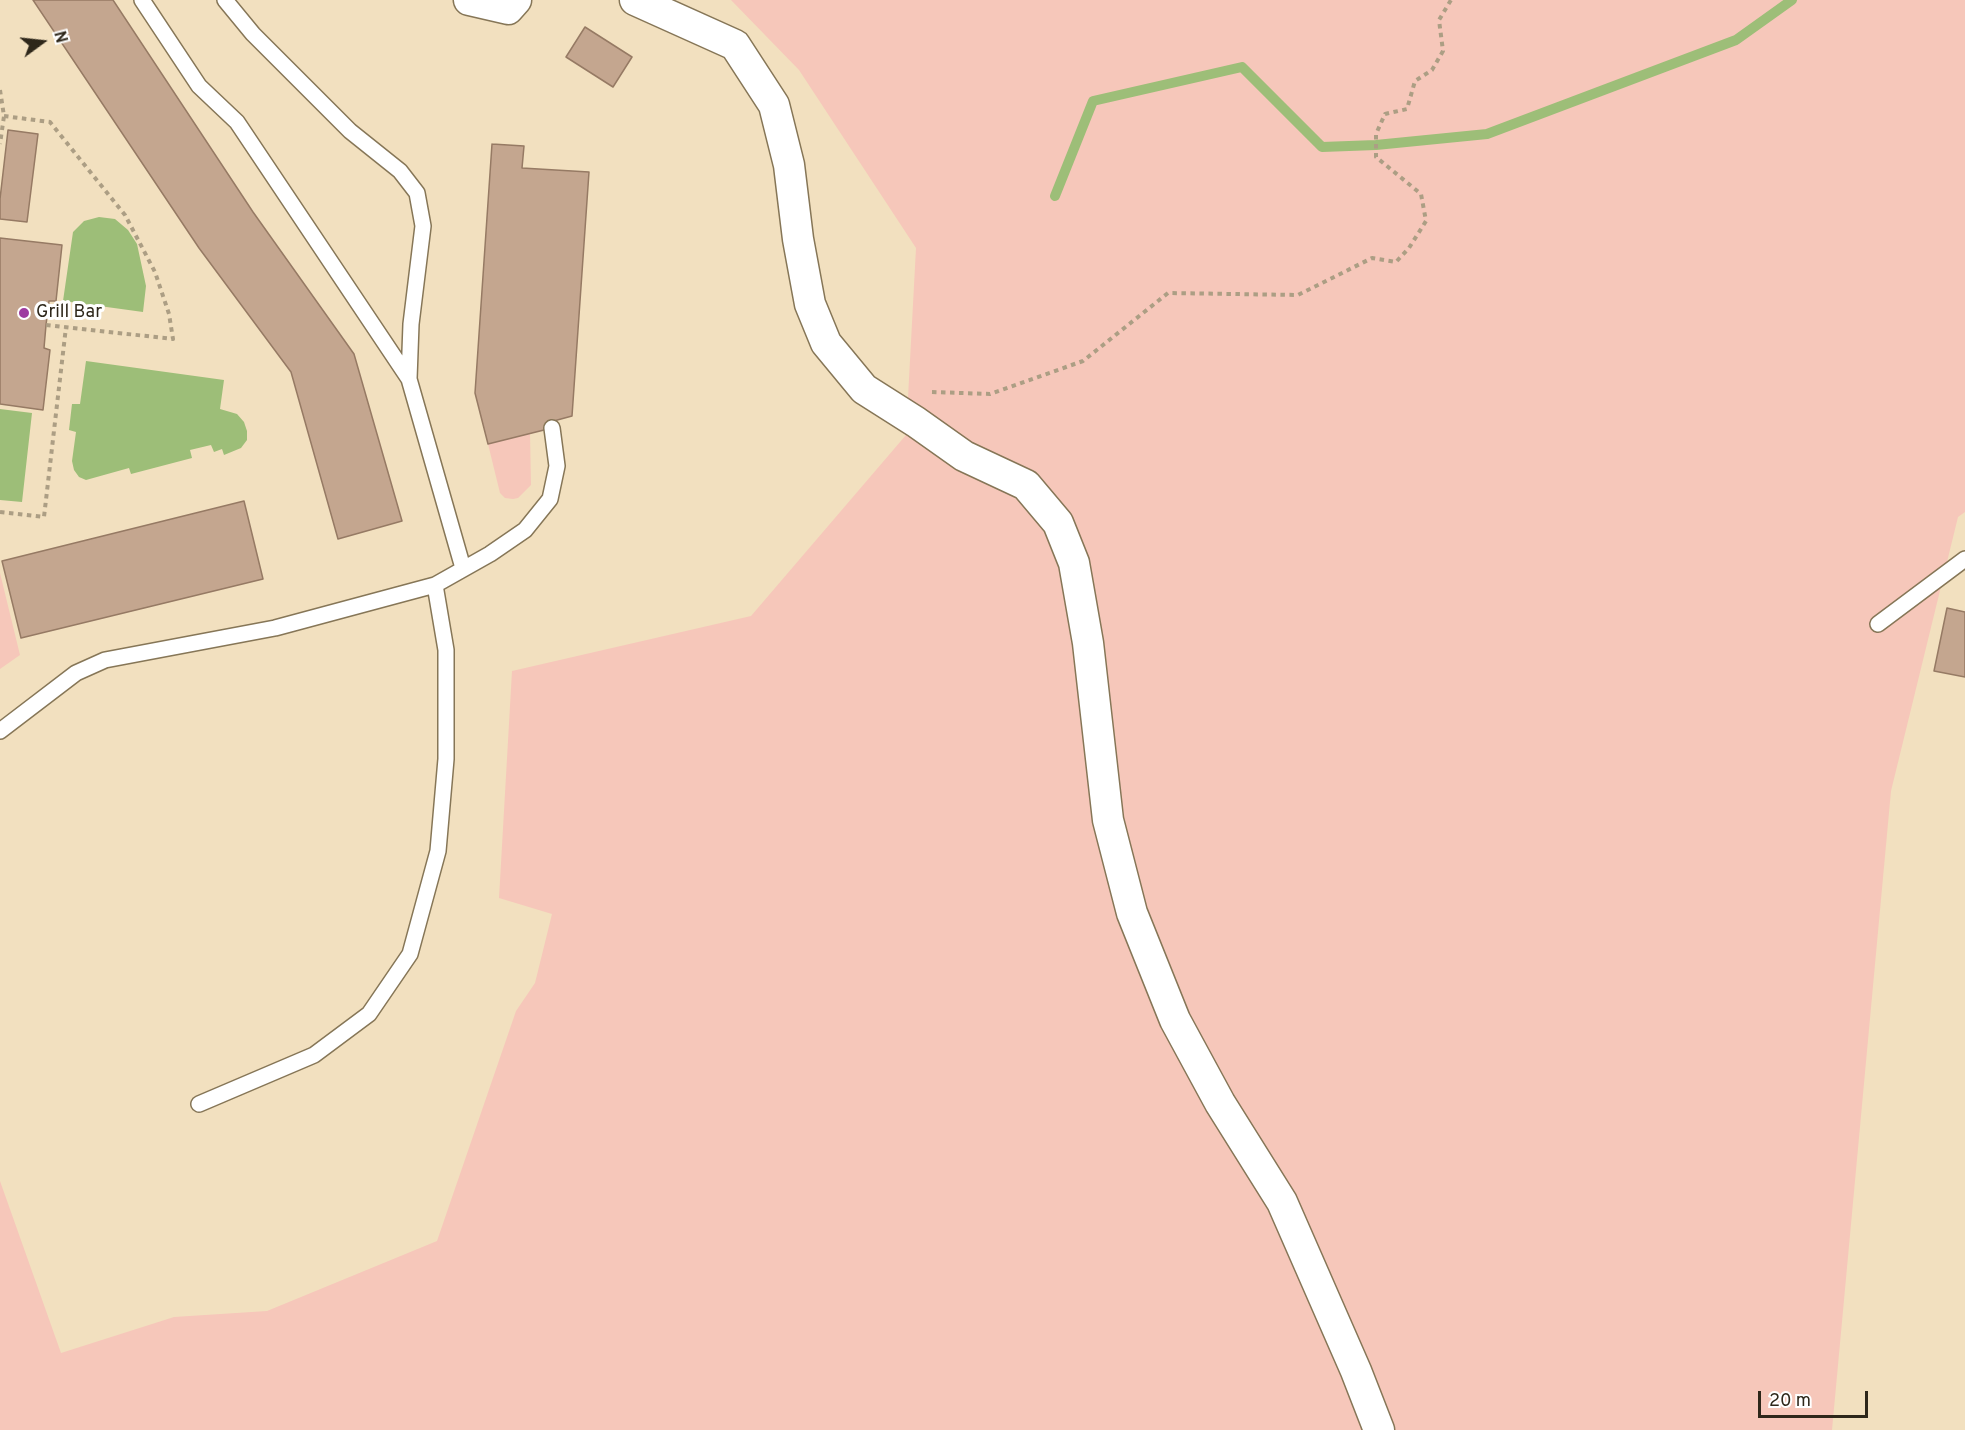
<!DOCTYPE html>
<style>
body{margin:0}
#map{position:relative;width:1965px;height:1430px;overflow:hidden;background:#f2e0bf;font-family:Overpass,sans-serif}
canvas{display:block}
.north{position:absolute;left:12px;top:12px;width:60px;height:60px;-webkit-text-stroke:4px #fff;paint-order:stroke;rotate:75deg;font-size:16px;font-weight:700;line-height:24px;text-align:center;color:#2e271a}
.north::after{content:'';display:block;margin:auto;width:21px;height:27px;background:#2e271a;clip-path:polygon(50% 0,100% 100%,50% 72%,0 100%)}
.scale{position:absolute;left:1758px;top:1391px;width:110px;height:27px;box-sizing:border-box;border:3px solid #2e271a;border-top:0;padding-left:8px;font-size:18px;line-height:21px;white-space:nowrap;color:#2e271a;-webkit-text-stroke:4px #fff;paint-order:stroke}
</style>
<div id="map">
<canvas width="1965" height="1430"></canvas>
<div class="north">N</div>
<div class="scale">20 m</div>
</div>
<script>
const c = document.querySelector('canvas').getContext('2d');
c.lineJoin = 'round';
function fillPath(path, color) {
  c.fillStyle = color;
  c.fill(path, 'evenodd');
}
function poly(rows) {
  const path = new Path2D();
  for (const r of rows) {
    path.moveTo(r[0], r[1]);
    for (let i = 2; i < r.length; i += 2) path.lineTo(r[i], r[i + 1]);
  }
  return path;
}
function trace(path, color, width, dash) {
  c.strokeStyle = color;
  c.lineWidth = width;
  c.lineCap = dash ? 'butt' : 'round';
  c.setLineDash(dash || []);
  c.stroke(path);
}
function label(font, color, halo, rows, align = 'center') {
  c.font = font + ' Overpass,sans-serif';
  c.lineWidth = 6;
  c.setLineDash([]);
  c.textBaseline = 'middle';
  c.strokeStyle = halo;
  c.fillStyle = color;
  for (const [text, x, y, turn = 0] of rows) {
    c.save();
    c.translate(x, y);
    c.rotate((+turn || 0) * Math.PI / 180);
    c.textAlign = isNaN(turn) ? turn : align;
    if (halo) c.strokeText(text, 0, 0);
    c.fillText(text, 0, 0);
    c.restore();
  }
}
fillPath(poly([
 [731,0,1965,0,1965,512,1958,517,1891,791,1832,1430,0,1430,0,1181,61,1353,174,1317,267,1311,437,1241,516,1011,535,983,552,914,499,898,512,671,751,616,906,435,916,248,799,70],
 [530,433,531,485,518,498,513,499,505,498,500,493,488,444],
 [0,573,20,655,0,669]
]), '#f6c7ba');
fillPath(poly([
 [99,217,115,219,128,230,137,244,146,286,143,312,63,301,73,232,84,221],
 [86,361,224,380,220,409,237,414,244,422,247,431,247,440,241,448,224,455,222,449,214,452,211,445,190,450,192,458,131,474,129,468,86,480,79,477,74,470,72,461,76,432,69,430,72,404,80,404],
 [0,409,32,413,22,502,0,500]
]), '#9dbe78');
trace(poly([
 [1055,196,1093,101,1242,67,1322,147,1376,145,1487,134,1736,40,1792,0]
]), '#9dbe78', 10);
const building = poly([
 [33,0,113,0,253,212,354,354,402,521,338,539,291,372,199,248,33,0],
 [585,27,632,57,613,87,566,57,585,27],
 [8,130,38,134,27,222,0,219,0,199,8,130],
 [492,144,524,146,522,168,589,172,572,416,550,422,552,428,488,444,475,393,492,144],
 [0,238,62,245,56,301,49,301,46,325,44,348,50,350,43,410,0,404,0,238],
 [244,501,263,579,21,638,2,561,244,501],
 [1947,608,1965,612,1965,677,1934,671,1947,608]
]);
fillPath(building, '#c4a68f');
trace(building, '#967a64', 1.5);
const service = poly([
 [142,0,199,86,237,122,409,379],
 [225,0,253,34,350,131,400,171,417,193,423,226,411,324,409,379,463,568],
 [1878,624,1965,559],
 [0,731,76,673,105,660,275,628,435,585,490,554,525,530,550,499,557,466,552,428],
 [199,1104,314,1055,369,1014,410,954,438,851,446,759,446,650,435,585]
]);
const minor = poly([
 [469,0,508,9,516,0],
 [635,0,735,45,774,105,789,165,798,239,810,304,826,343,864,389,916,422,964,456,1026,485,1058,523,1074,563,1088,643,1108,820,1132,913,1175,1020,1220,1103,1282,1202,1356,1371,1379,1430]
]);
trace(service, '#867657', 18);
trace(minor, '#867657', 33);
trace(poly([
 [0,90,4,116,0,144],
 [4,116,50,122,125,215,155,272,169,314,173,339,46,325],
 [932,392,990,394,1083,361,1168,293,1298,295,1372,258,1396,262,1409,248,1426,221,1421,194,1376,157,1376,134,1385,114,1407,109,1415,81,1432,70,1443,51,1439,20,1451,0],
 [0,512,44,517,66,327]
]), '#ac9e84', 4, [4.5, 4.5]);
trace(service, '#fff', 15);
trace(minor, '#fff', 30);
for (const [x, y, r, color] of [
 [24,313,6,"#9e3aa0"]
]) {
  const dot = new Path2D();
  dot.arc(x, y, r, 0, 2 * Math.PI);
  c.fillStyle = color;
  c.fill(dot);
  trace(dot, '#fff', 2);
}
label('18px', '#2e271a', '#fff', [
 ["Grill Bar",36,313]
], 'left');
</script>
